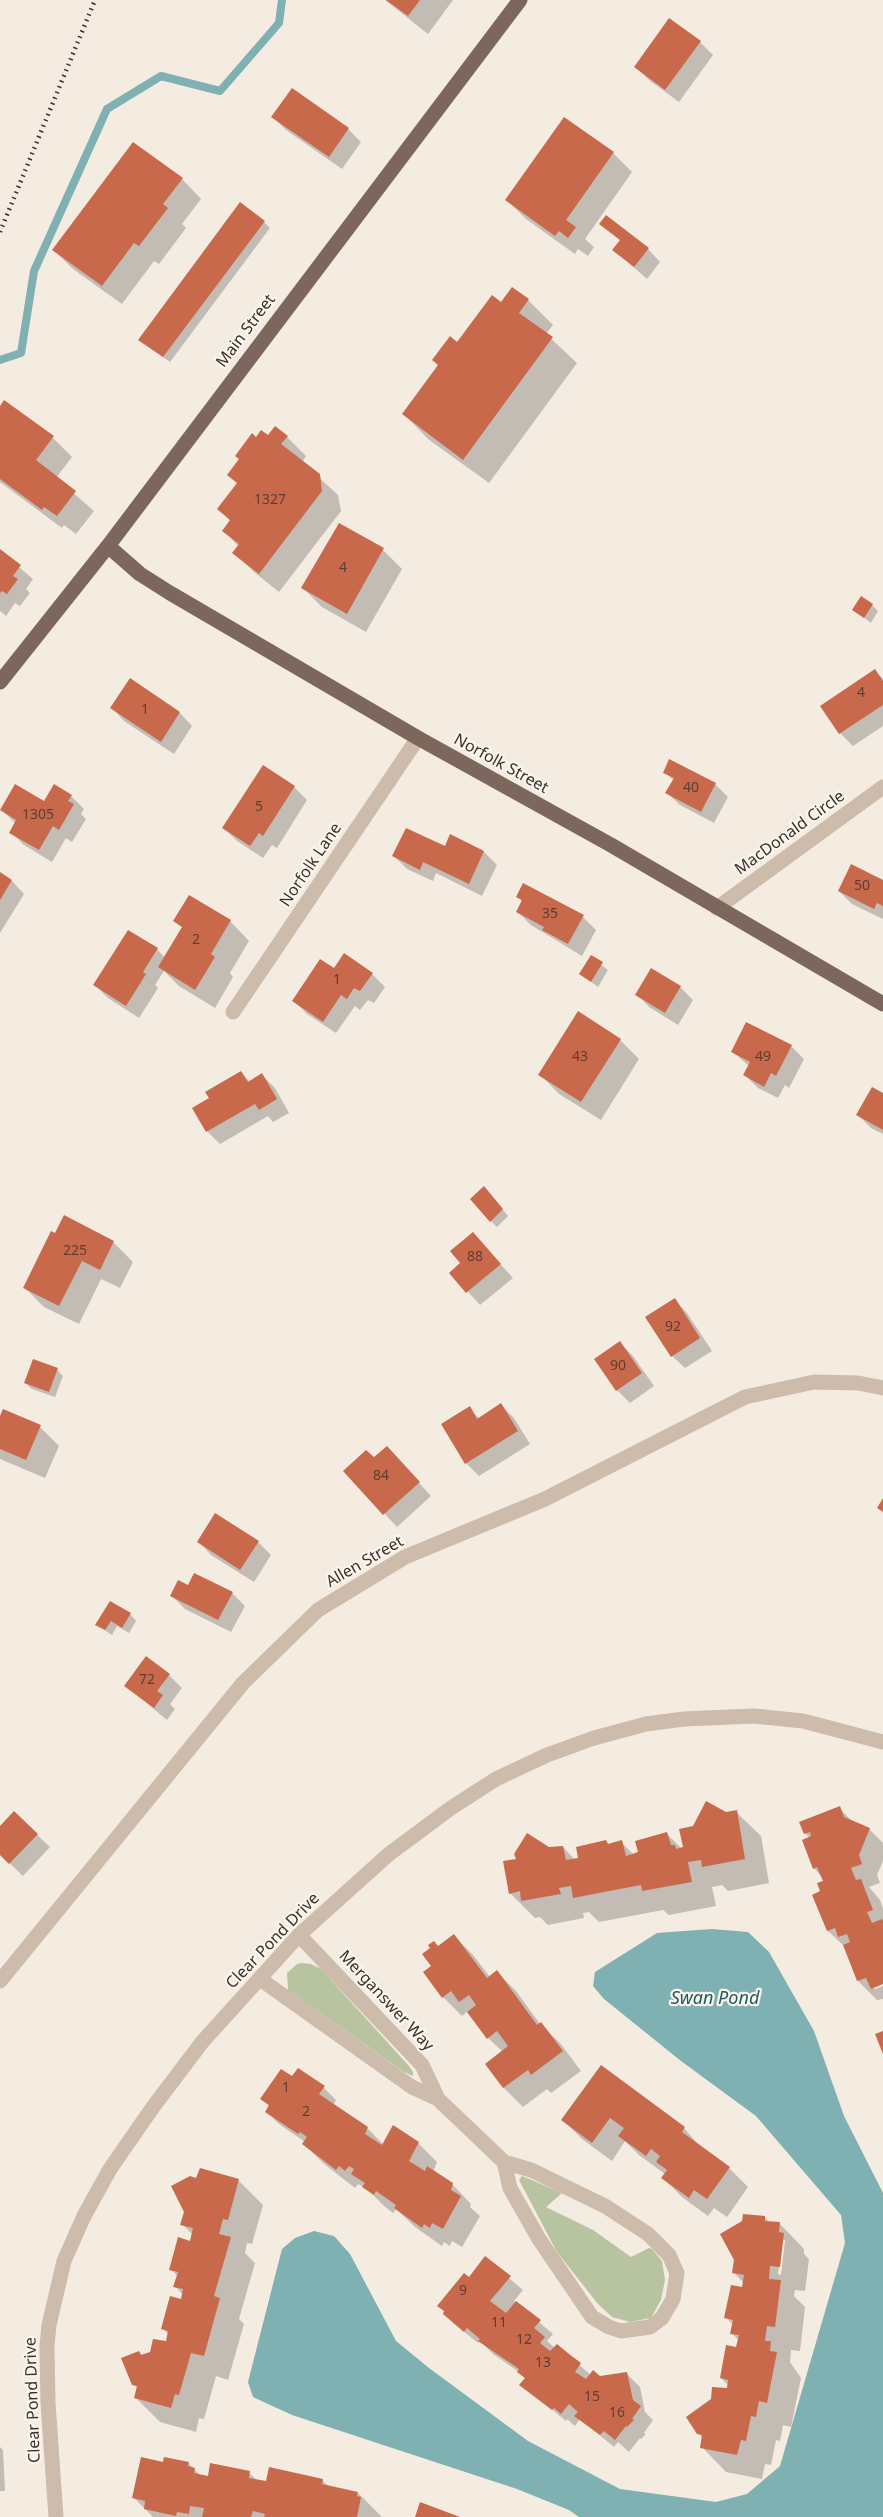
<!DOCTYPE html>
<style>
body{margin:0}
canvas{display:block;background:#f4ebe1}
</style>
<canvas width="883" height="2517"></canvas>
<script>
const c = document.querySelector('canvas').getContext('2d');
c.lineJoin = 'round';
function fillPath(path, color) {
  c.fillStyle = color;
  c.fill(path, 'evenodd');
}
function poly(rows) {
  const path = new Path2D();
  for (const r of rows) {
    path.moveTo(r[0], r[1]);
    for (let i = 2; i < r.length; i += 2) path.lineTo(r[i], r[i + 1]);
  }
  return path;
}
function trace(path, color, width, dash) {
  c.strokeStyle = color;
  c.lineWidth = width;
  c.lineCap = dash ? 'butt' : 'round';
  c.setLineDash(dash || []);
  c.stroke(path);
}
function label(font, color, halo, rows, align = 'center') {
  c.font = font + ' "Noto Sans",sans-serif';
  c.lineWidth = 4.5;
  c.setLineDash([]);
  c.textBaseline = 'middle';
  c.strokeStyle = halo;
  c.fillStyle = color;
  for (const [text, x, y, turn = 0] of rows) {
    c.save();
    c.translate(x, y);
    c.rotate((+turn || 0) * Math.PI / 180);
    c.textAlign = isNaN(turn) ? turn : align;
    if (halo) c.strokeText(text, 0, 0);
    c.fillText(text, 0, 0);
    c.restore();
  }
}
fillPath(poly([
 [302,1963,311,1964,321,1969,409,2066,413,2072,413,2076,404,2072,288,1990,287,1973,297,1964],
 [522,2176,562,2193,546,2207,593,2230,631,2257,649,2248,652,2249,662,2261,665,2280,661,2300,651,2318,630,2322,612,2317,598,2304,557,2252,519,2180]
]), '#b8c4a0');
fillPath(poly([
 [712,1929,748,1932,769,1952,814,2031,844,2116,883,2193,883,2517,579,2517,569,2510,517,2489,292,2415,253,2397,248,2382,282,2249,295,2238,314,2231,334,2236,350,2254,396,2341,429,2368,528,2441,620,2489,716,2502,747,2494,780,2466,845,2243,841,2215,756,2116,681,2061,604,1999,593,1986,595,1972,657,1933]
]), '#7fb0b2');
fillPath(poly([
 [385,0,453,0,428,34],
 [700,42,713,55,679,102,649,80,636,67],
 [273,117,348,129,361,142,342,169,286,130],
 [613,153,632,172,585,239,594,247,588,256,578,249,575,254,526,219,507,200],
 [182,179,201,199,182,224,186,228,159,264,154,261,122,304,73,269,54,250],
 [264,222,270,228,170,362,146,345],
 [601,223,648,249,660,262,647,279,614,250,621,241],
 [513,289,528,300,553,325,546,334,577,363,489,483,428,439,404,414,458,344,501,304],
 [5,402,53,438,72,457,56,478,94,511,76,534,64,525,62,528,0,482,0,408],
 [269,437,287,437,306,456,302,462,338,495,341,511,279,592,254,572,234,553,239,547,224,531,231,521,219,509,238,484,256,439],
 [339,525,383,550,402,569,366,632,322,607,303,588],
 [0,551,33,579,26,589,30,593,20,606,15,603,6,616,0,611],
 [872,605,878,611,871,623,854,610],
 [875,671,883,679,883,726,853,746,840,733,822,706],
 [130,680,180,713,192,726,174,754,124,721,112,708],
 [263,767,294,787,307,800,277,848,272,845,263,858,237,841,224,828],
 [665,772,715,784,728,797,714,823,680,805,667,793,674,781],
 [54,786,71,796,84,809,81,814,86,819,72,842,66,838,52,862,24,845,11,832,16,824,2,810,44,803],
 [451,836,484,852,497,865,482,896,436,873,433,881,407,869,394,856,445,848],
 [0,874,12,881,24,894,0,933],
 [883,882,883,919,852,904,839,891],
 [518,897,583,917,596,930,582,956,531,925,518,912,523,902],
 [175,921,230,921,249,941,230,973,233,977,215,1008,179,986,164,971,155,985,158,988,139,1018,108,998,95,985,157,949,165,958,183,928],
 [591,957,608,970,598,987,581,974],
 [334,970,372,974,385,987,374,1003,368,1000,360,1010,355,1006,336,1033,307,1014,294,1001],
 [680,987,693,1000,678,1025,649,1007,637,994],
 [578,1013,620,1040,639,1059,601,1120,559,1094,540,1074],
 [791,1046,804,1059,789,1088,785,1085,778,1098,758,1088,745,1075,749,1066,733,1052],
 [241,1073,250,1082,262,1075,275,1088,289,1113,273,1122,268,1116,220,1144,207,1131],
 [883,1095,883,1134,871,1128,858,1115],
 [490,1194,508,1216,497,1227,491,1221],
 [65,1217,114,1243,133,1262,120,1288,101,1279,79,1324,44,1307,24,1287],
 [473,1234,513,1278,480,1305,451,1273,462,1263],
 [675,1300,687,1313,712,1351,685,1368,672,1356],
 [620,1343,633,1356,654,1386,630,1403,617,1390,596,1360],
 [57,1370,63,1376,55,1397,32,1389,25,1383],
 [501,1405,514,1418,530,1444,479,1476,466,1463,469,1408,480,1419],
 [0,1420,40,1427,59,1446,45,1478,0,1459],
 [374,1459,399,1461,431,1496,397,1527,345,1471],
 [199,1542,258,1542,271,1555,254,1582,211,1555],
 [189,1587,232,1593,245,1606,231,1632,185,1609,172,1596],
 [130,1614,136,1621,129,1633,117,1626,112,1635,97,1625],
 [169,1675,182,1688,170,1704,175,1709,167,1720,126,1686],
 [839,1808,854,1823,869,1829,883,1843,883,1861,877,1875,880,1883,869,1887,880,1900,883,1909,883,1982,873,1987,875,1989,883,1986,883,1999,877,2000,858,1981,846,1948,828,1931,814,1896,822,1892,825,1881,814,1868,810,1838,805,1833],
 [736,1812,761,1836,769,1883,728,1891,722,1885,712,1887,716,1906,669,1915,663,1910,599,1922,589,1912,583,1913,584,1918,548,1925,540,1917,535,1918,510,1893,519,1860,548,1849,563,1847,575,1860,580,1859,606,1841,609,1845,621,1842,634,1855,667,1834,682,1849,694,1827],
 [14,1813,50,1847,23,1876,0,1854,0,1828],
 [454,1936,473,1955,490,1977,497,1972,516,1991,540,2024,560,2043,581,2071,551,2093,547,2089,523,2107,504,2088,503,2052,488,2038,468,2011,462,2016,443,1997,433,1967,439,1948],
 [601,2067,684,2128,702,2149,729,2168,748,2187,727,2217,714,2208,708,2216,682,2197,663,2178,665,2174,639,2155,625,2141,612,2161,582,2139,563,2120],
 [293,2078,324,2088,336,2100,333,2106,367,2128,384,2145,418,2143,437,2162,433,2172,452,2184,471,2204,470,2207,480,2216,462,2247,452,2241,450,2246,444,2242,442,2246,415,2227,396,2209,393,2213,384,2206,366,2188,358,2184,355,2188,323,2163,304,2144,305,2142,279,2124,267,2112,270,2107,262,2099],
 [201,2170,239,2181,263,2205,252,2244,247,2243,245,2253,255,2263,239,2319,244,2324,228,2380,216,2376,204,2419,199,2418,196,2432,160,2422,135,2397,138,2388,133,2384,139,2352,143,2356,167,2343,169,2335,163,2329,182,2301,183,2295,175,2286,178,2277,171,2269,191,2243,193,2235,182,2224],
 [765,2218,770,2223,780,2224,804,2249,804,2254,809,2259,805,2291,795,2290,794,2296,805,2307,800,2351,791,2350,790,2362,801,2378,791,2427,783,2425,780,2441,776,2440,771,2465,765,2464,762,2479,726,2472,702,2447,703,2438,698,2433,728,2390,728,2385,721,2378,738,2349,739,2341,732,2333,733,2325,726,2317,743,2289,744,2283,733,2272],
 [782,2240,785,2240,781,2275,778,2274],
 [485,2258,523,2290,514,2301,553,2334,547,2341,555,2348,557,2346,591,2375,599,2377,627,2374,640,2387,645,2412,653,2420,644,2433,646,2434,641,2439,640,2438,629,2452,618,2442,614,2447,580,2419,575,2426,567,2419,566,2421,521,2384,526,2379,519,2372,493,2354,480,2341,478,2343,457,2326,470,2279],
 [0,2447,3,2450,5,2491,0,2491],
 [188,2463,201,2476,209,2478,249,2473,258,2481,322,2480,329,2487,358,2493,382,2517,153,2517,134,2498,164,2464]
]), '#0003');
trace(poly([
 [0,360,21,353,34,271,107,109,161,76,220,91,279,23,282,0]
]), '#7fb0b2', 8);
fillPath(poly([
 [386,0,420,0,408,16],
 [669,18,701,41,665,90,634,67],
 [292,88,349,128,329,157,271,117],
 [564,117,614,152,566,220,576,227,568,238,559,231,555,236,505,200],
 [133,142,183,178,163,204,168,208,139,246,134,243,102,286,52,250],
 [240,202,265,221,163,357,138,340],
 [606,215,649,248,634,267,612,250,620,240,599,224],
 [512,287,529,299,519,313,553,337,463,460,402,414,438,365,432,360,450,336,457,342,492,295,501,302],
 [4,400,54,436,36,460,76,491,57,516,44,507,42,510,0,479,0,406],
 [275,426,288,436,281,444,320,474,322,491,259,574,232,553,239,544,222,531,230,520,217,509,237,483,227,475,239,459,235,456,252,433,256,437,261,430,268,435],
 [339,523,384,548,347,614,301,588],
 [0,549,21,565,13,576,18,579,7,594,2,591,0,593],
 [861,596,873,604,864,618,852,610],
 [875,669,883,681,883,705,839,734,820,706],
 [130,678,180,712,161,742,110,708],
 [669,759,716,783,701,812,665,793,674,778,663,773],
 [263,765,295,786,263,836,259,833,250,846,222,828],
 [15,784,44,801,54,784,72,795,68,801,74,804,59,830,53,826,39,850,9,833,16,820,0,810],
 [406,828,445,846,450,834,484,851,469,884,423,862,420,870,392,856],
 [851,864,883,880,883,906,877,903,874,909,838,891],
 [0,872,12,880,0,900],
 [523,883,584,915,568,944,542,930,544,927,516,912,522,900,516,897],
 [189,895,231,920,211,954,215,957,195,990,158,967,182,927,173,921],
 [128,930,158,948,143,972,146,974,126,1006,93,985],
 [344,953,373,973,360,991,354,988,347,999,341,995,323,1022,292,1001,320,959,334,968],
 [591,955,603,962,591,982,579,974],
 [651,968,681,986,665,1013,635,995],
 [578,1011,621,1039,581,1102,538,1075],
 [746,1022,792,1045,776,1076,771,1073,764,1087,743,1075,750,1062,731,1052],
 [241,1071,248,1082,262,1073,277,1099,259,1110,255,1104,206,1132,192,1108,209,1098,205,1092],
 [872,1087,883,1093,883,1130,856,1115],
 [484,1186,503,1209,490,1222,470,1199],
 [64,1215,114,1241,100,1270,82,1261,59,1306,23,1288,51,1231,55,1233],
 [473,1232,501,1264,466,1293,449,1273,460,1263,450,1251],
 [675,1298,700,1338,671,1357,645,1317],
 [620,1341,642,1373,616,1391,594,1359],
 [33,1359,58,1368,49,1392,24,1383],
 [501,1403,518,1431,465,1464,441,1424,470,1406,477,1419],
 [3,1409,41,1425,26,1460,0,1449,0,1416],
 [387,1446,420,1482,383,1515,343,1471,366,1450,374,1457],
 [883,1498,883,1512,877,1508],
 [215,1513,259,1541,240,1570,197,1542],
 [194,1573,233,1592,218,1620,170,1596,178,1580,188,1585],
 [110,1601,131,1613,122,1628,111,1621,105,1630,95,1625],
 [146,1656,170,1674,157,1691,163,1695,154,1708,124,1686],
 [706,1801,726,1812,737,1810,745,1859,702,1867,701,1860,688,1862,692,1882,642,1891,641,1885,573,1898,571,1886,559,1888,561,1894,521,1901,520,1891,509,1894,503,1861,516,1859,514,1854,527,1833,549,1847,563,1846,566,1860,578,1858,576,1847,606,1840,608,1844,622,1840,626,1856,638,1852,635,1841,667,1832,671,1845,675,1845,676,1849,683,1847,679,1829,693,1826],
 [840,1806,844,1817,870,1828,859,1855,862,1864,851,1868,856,1880,861,1879,873,1910,867,1912,872,1923,882,1919,883,1921,883,1984,871,1989,866,1978,857,1981,843,1945,850,1942,847,1934,838,1937,835,1928,827,1931,812,1895,820,1891,817,1883,823,1881,817,1867,813,1869,802,1840,811,1836,810,1832,804,1834,799,1822],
 [14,1811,38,1834,9,1864,0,1855,0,1826],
 [454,1934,487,1978,497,1970,537,2025,541,2022,563,2051,531,2075,528,2070,503,2088,485,2064,508,2046,497,2031,487,2039,467,2012,476,2005,469,1995,459,2002,451,1991,442,1998,423,1972,431,1966,422,1954,430,1948,428,1945,434,1941,438,1946],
 [883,2031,883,2054,875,2034],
 [601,2065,685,2127,682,2132,730,2167,707,2199,694,2190,689,2198,661,2178,667,2170,656,2162,660,2156,651,2149,646,2156,618,2136,624,2128,610,2118,592,2143,561,2120],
 [298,2068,325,2086,319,2094,368,2127,365,2134,382,2145,393,2125,419,2142,409,2161,425,2171,427,2166,453,2183,451,2190,461,2196,443,2229,432,2223,430,2228,424,2224,422,2228,394,2208,396,2205,376,2191,374,2195,362,2187,365,2183,351,2174,354,2169,349,2166,345,2171,339,2166,336,2170,302,2144,307,2137,300,2132,298,2134,265,2112,269,2105,260,2099,281,2069,292,2076],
 [200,2168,239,2179,228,2220,223,2219,219,2234,231,2237,214,2296,220,2298,204,2356,191,2353,179,2395,175,2394,171,2408,134,2398,137,2386,132,2385,121,2358,139,2351,141,2355,150,2352,153,2339,166,2341,168,2331,161,2329,170,2296,181,2299,183,2289,173,2287,178,2272,169,2270,178,2237,190,2241,193,2228,180,2225,184,2212,171,2186,190,2176,196,2178],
 [743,2214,765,2216,765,2221,780,2222,779,2232,784,2233,780,2267,770,2266,769,2279,781,2280,775,2327,767,2326,765,2341,771,2341,770,2351,777,2352,767,2403,759,2401,756,2417,751,2416,746,2441,741,2440,737,2455,700,2448,702,2435,697,2434,686,2417,711,2399,712,2387,727,2388,728,2380,720,2378,726,2345,736,2347,739,2335,730,2334,733,2320,724,2318,731,2285,742,2287,744,2275,732,2273,734,2260,720,2234,742,2221],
 [485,2256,511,2276,490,2301,506,2313,516,2301,541,2320,534,2328,545,2337,540,2343,550,2351,557,2344,569,2354,581,2363,575,2372,586,2379,593,2370,600,2376,627,2372,633,2400,641,2406,632,2419,634,2420,627,2427,626,2426,615,2440,604,2431,600,2435,574,2416,578,2412,569,2404,561,2414,554,2408,552,2410,519,2385,525,2378,517,2372,519,2369,478,2341,480,2339,467,2328,464,2332,443,2314,444,2311,437,2306,464,2273,469,2277],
 [141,2457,163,2462,164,2457,189,2462,188,2466,195,2468,194,2473,208,2476,210,2463,250,2471,249,2478,266,2481,269,2467,323,2479,322,2484,358,2492,357,2496,361,2497,357,2517,264,2517,265,2514,253,2511,251,2517,202,2517,204,2508,190,2506,189,2514,177,2512,176,2516,144,2509,145,2501,132,2498],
 [420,2502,460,2517,415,2517]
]), '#c8694b');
trace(poly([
 [717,908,883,787],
 [233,1012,418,738],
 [299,1935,422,2065,438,2099],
 [260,1979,412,2087,438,2099,504,2162,531,2170,605,2206,648,2234,669,2255,677,2273,673,2299,662,2318,650,2327,621,2331,609,2327,592,2317,539,2239,510,2188,504,2162],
 [0,1981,243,1683,318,1610,405,1557,545,1499,745,1397,814,1382,858,1383,883,1388],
 [56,2517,48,2403,47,2346,49,2325,64,2261,84,2216,110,2169,153,2107,203,2041,299,1935,389,1854,451,1808,496,1779,547,1755,594,1738,646,1724,684,1719,754,1716,803,1721,883,1742]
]), '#cdbbac', 15);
trace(poly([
 [108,546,140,574,170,593,418,738,611,845,883,1004],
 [0,682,108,546,520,0]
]), '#7d675c', 15);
trace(poly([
 [0,232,95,0]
]), '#3b302b', 4.5, [1.5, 4.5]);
label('14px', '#5e3e33', null, [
 ["1327",270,500],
 ["4",343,568],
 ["4",861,693],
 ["1",145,710],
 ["40",691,788],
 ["5",259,807],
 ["1305",38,815],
 ["50",862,886],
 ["35",550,914],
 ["2",196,940],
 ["1",337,980],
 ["43",580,1057],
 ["49",763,1057],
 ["225",75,1251],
 ["88",475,1257],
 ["92",673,1327],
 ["90",618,1366],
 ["84",381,1476],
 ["72",147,1680],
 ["1",286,2088],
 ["2",306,2112],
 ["9",463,2291],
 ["11",499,2323],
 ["12",524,2340],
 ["13",543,2363],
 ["15",592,2397],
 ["16",617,2413]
]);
label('16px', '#3b302b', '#fbf5ee', [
 ["Main Street",246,331,-53],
 ["Norfolk Street",501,764,29],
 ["MacDonald Circle",790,833,-36],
 ["Norfolk Lane",311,865,-56],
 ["Allen Street",365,1562,-30],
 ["Clear Pond Drive",273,1941,-46],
 ["Merganswer Way",386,2001,47],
 ["Clear Pond Drive",33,2400,-92]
]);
label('italic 18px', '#1f5a5e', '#fbf5ee', [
 ["Swan Pond",715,1999]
]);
</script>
